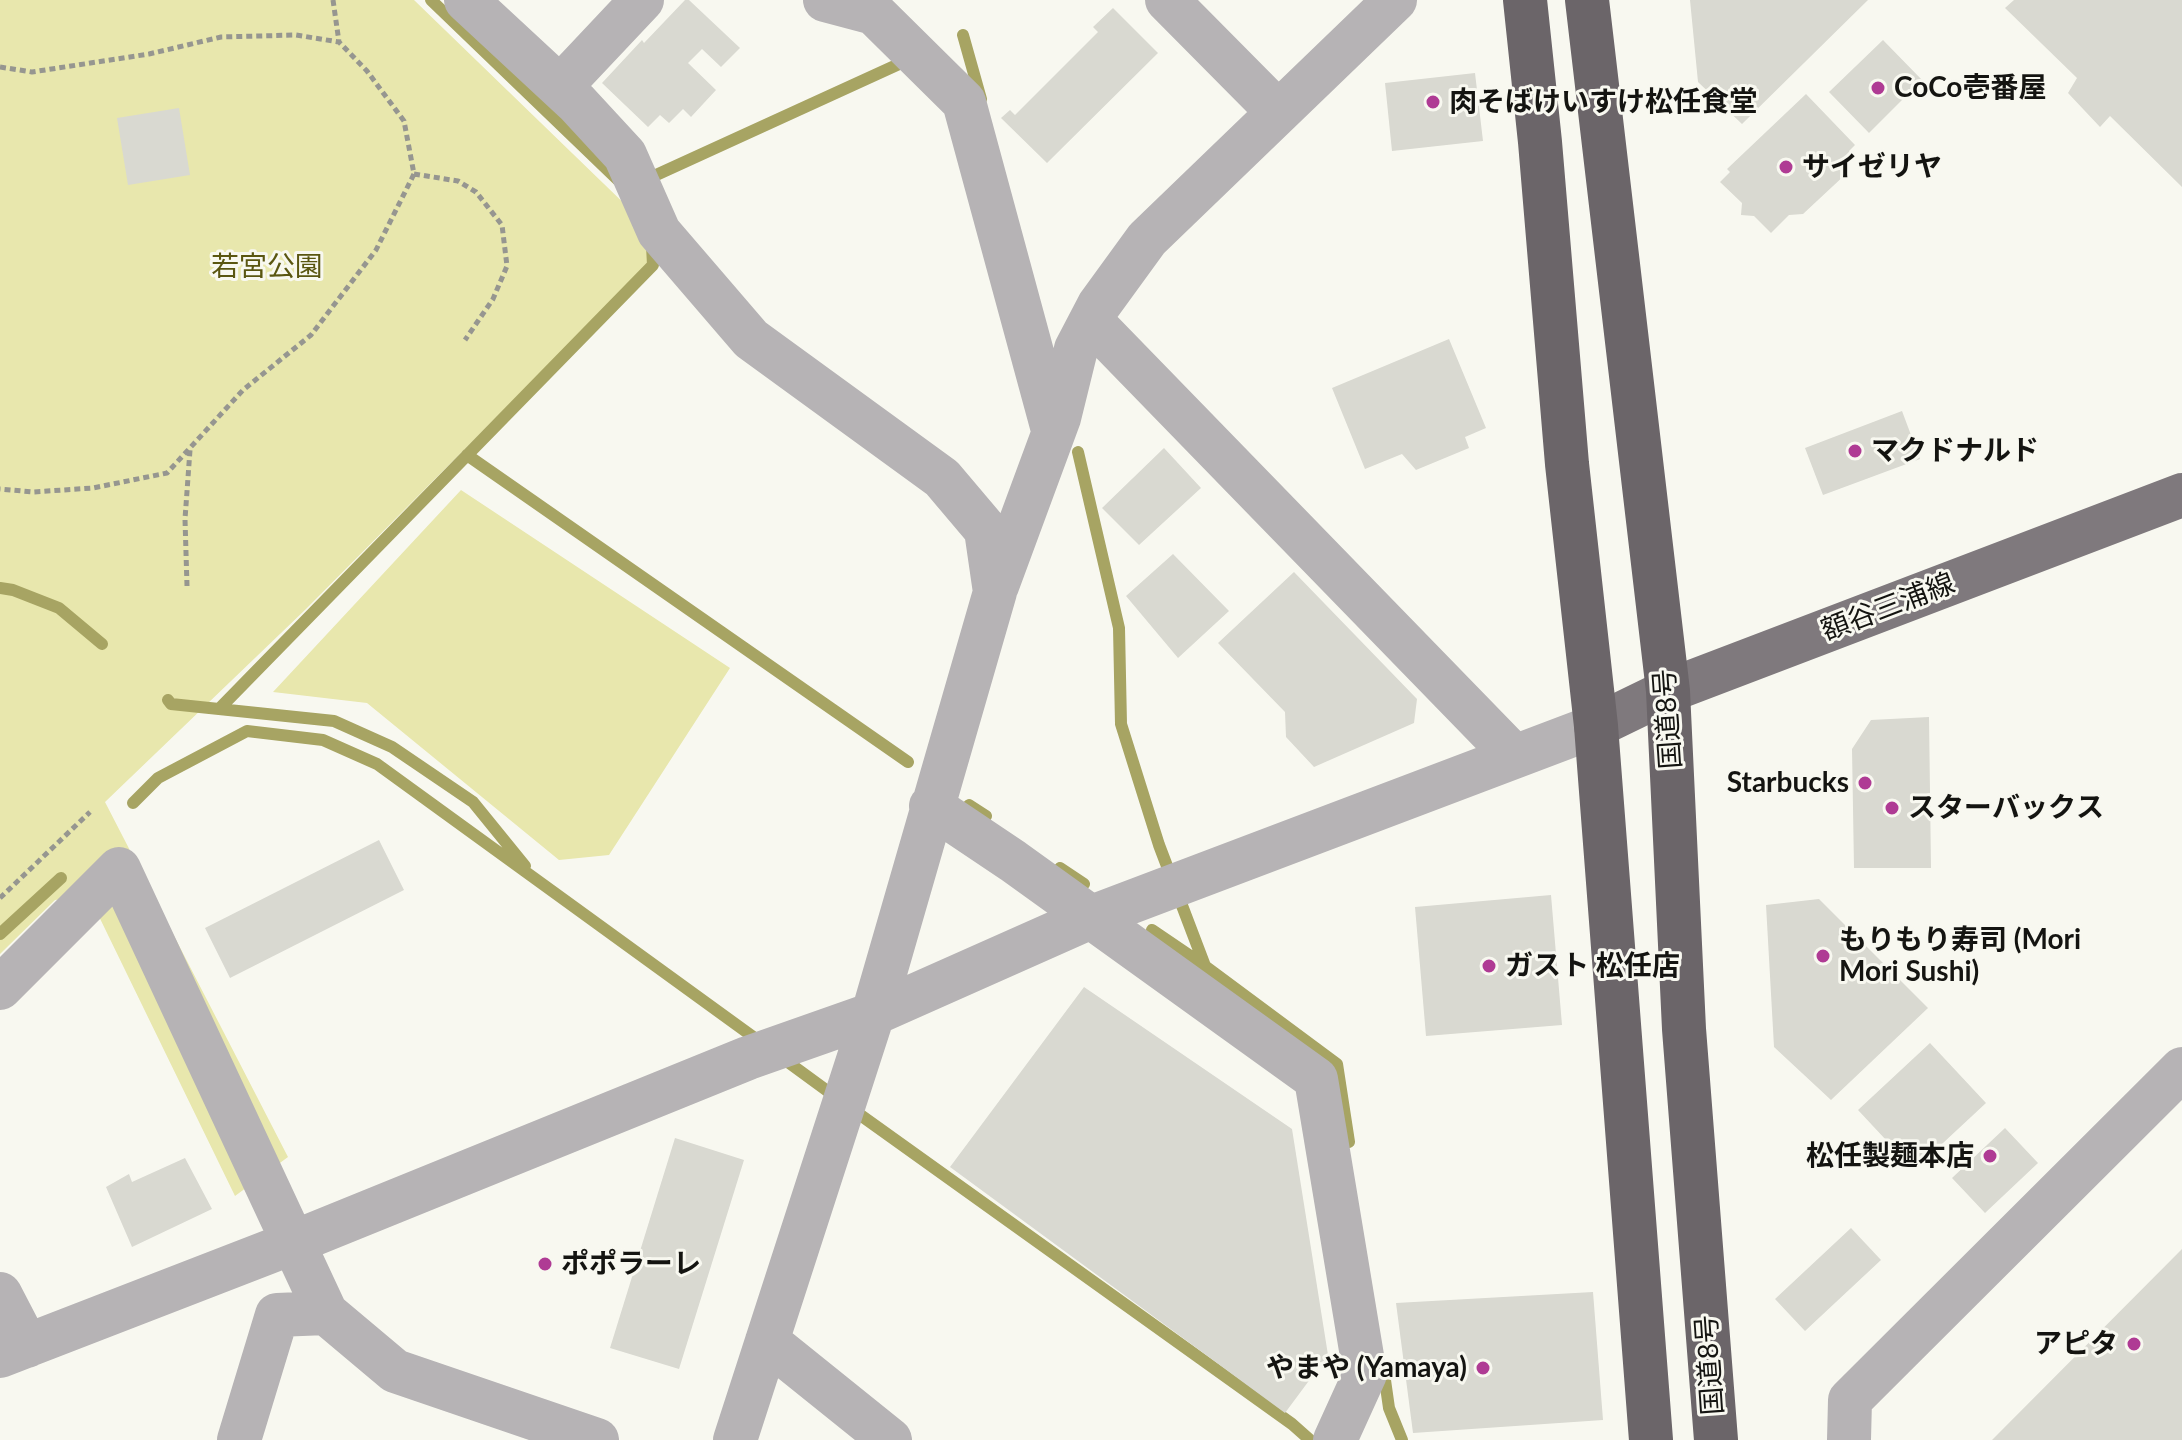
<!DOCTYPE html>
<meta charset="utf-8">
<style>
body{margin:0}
canvas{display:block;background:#f8f8f0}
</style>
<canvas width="2182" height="1440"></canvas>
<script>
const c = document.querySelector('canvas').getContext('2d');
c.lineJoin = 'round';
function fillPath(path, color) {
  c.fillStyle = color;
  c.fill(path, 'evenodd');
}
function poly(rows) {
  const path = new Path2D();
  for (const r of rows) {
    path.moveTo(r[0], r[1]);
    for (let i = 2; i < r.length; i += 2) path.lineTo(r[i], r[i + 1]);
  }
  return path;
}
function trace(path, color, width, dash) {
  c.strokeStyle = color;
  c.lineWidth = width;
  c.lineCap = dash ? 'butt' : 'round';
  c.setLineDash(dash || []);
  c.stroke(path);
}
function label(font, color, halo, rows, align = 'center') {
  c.font = font + ' Lato,"Noto Sans JP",sans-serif';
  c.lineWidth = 6;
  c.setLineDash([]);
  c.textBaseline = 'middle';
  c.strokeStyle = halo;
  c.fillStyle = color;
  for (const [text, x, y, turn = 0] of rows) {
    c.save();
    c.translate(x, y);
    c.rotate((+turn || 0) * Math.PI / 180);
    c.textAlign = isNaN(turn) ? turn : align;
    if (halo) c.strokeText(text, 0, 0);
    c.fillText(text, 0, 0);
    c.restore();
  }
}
fillPath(poly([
 [0,0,414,0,667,245,306,609,105,802,288,1157,235,1196,89,896,55,900,0,954],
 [461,490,730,668,609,855,559,860,367,703,273,692]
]), '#e8e7ad');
trace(poly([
 [431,0,618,180],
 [963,35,981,99],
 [643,181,899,64],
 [1078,452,1119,628,1121,724,1159,845,1205,966,1337,1064,1349,1142],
 [467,455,908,762],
 [0,588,13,590,59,608,102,644],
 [168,700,171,704,334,721,392,747,473,802,525,866],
 [220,708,653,265,652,246],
 [133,803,158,778,247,731,323,740,377,764,763,1044],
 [969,805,986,816],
 [1060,868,1084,884],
 [1152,930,1205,966],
 [0,934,61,878],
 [781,1057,837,1098],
 [852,1109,1292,1424,1310,1440],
 [1383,1366,1389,1408,1402,1440]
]), '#a7a463', 12);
fillPath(poly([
 [685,0,689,0,740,48,721,67,702,49,688,63,716,90,691,117,683,109,669,123,660,115,648,127,602,83,642,40,644,43],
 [1690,0,1868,0,1742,124,1698,82],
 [2014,0,2182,0,2182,187,2110,116,2100,127,2068,93,2077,78,2005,8],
 [1113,8,1158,53,1047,163,1001,118,1010,110,1015,115,1098,32,1093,27],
 [1883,40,1922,80,1869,133,1829,92],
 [1475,73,1483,141,1392,151,1385,83],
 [1806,94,1855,145,1849,151,1851,153,1847,157,1850,161,1847,173,1803,214,1789,215,1771,233,1754,216,1741,215,1742,203,1720,182,1730,172,1727,169],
 [179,108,190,175,128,185,117,118],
 [1449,339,1486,428,1465,437,1469,448,1416,470,1402,454,1365,469,1332,388],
 [1902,411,1920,459,1823,495,1805,448],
 [1164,448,1201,488,1139,545,1102,508],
 [1173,554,1229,611,1178,658,1126,596],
 [1294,572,1417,699,1414,723,1314,767,1286,737,1285,712,1218,643],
 [1929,717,1931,868,1854,868,1852,749,1871,720],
 [379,840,404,890,230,978,205,928],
 [1551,895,1562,1025,1426,1036,1415,907],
 [1819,899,1928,1008,1831,1100,1774,1047,1766,905],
 [1084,987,1292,1129,1328,1355,1285,1413,950,1167],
 [1930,1043,1986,1103,1914,1170,1858,1110],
 [2005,1128,2038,1163,1985,1213,1952,1178],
 [675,1138,744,1160,679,1369,610,1348],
 [185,1158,212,1209,132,1247,106,1187,129,1174,132,1182],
 [1851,1228,1881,1260,1805,1331,1775,1299],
 [2182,1249,2182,1440,1992,1440],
 [1593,1292,1603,1420,1413,1433,1396,1303]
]), '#d9d9d1');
trace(poly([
 [333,0,339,42],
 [0,67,32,72,149,54,221,37,296,35,339,42,367,71,404,121,414,174,376,250,311,335,243,390,167,473,93,488,33,492,0,489],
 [414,174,458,181,476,192,502,225,507,266,493,299,465,340],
 [187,586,185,519,190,450],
 [0,898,90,812]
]), '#969690', 5, [6, 4]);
trace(poly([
 [466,0,577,103,625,155,659,232,751,339,942,478,986,530,995,592,873,1014,735,1440],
 [825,0,874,13,964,102,1053,430],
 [1167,0,1278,112],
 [560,87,642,0],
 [1091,321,1514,756],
 [997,586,1059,418,1076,349,1099,305,1147,239,1395,0],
 [931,806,1013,861,1316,1079,1365,1374,1335,1440],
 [0,988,119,869,326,1313,395,1371,597,1440],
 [0,1294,27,1346],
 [767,1341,890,1440],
 [0,1356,292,1243,748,1058,873,1014,1089,918,1596,726],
 [239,1440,277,1315,326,1313],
 [1849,1440,1850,1400,2182,1069]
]), '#b6b3b5', 44);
trace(poly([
 [1596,726,1668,691,2182,495]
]), '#7f797d', 44);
trace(poly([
 [1525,0,1540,142,1567,464,1596,726,1651,1440],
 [1587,0,1668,691,1684,1029,1716,1440]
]), '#6b6569', 44);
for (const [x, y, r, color] of [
 [1878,88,8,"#af3b94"],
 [1433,102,8,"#af3b94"],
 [1786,167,8,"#af3b94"],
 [1855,451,8,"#af3b94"],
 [1865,783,8,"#af3b94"],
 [1892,808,8,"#af3b94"],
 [1823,956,8,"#af3b94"],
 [1489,966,8,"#af3b94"],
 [1990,1156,8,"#af3b94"],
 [545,1264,8,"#af3b94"],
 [2134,1344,8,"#af3b94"],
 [1483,1368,8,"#af3b94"]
]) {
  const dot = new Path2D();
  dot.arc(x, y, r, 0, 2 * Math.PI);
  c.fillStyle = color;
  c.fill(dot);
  trace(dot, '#f8f8f0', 3);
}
label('bold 28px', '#141411', '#f8f8f0', [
 ["CoCo壱番屋",1894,88],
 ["肉そばけいすけ松任食堂",1449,102],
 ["サイゼリヤ",1802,167],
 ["マクドナルド",1871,451],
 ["Starbucks",1849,783,"right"],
 ["スターバックス",1908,808],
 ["もりもり寿司 (Mori",1839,940],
 ["Mori Sushi)",1839,972],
 ["ガスト 松任店",1505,966],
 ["松任製麺本店",1974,1156,"right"],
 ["ポポラーレ",561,1264],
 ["アピタ",2118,1344,"right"],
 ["やまや (Yamaya)",1467,1368,"right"]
], 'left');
label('28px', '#5a5611', '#f8f8f0', [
 ["若宮公園",267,267]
]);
label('28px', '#141411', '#f8f8f0', [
 ["額谷三浦線",1888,607,-21],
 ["国道8号",1668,719,-94],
 ["国道8号",1710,1365,-94]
]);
</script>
